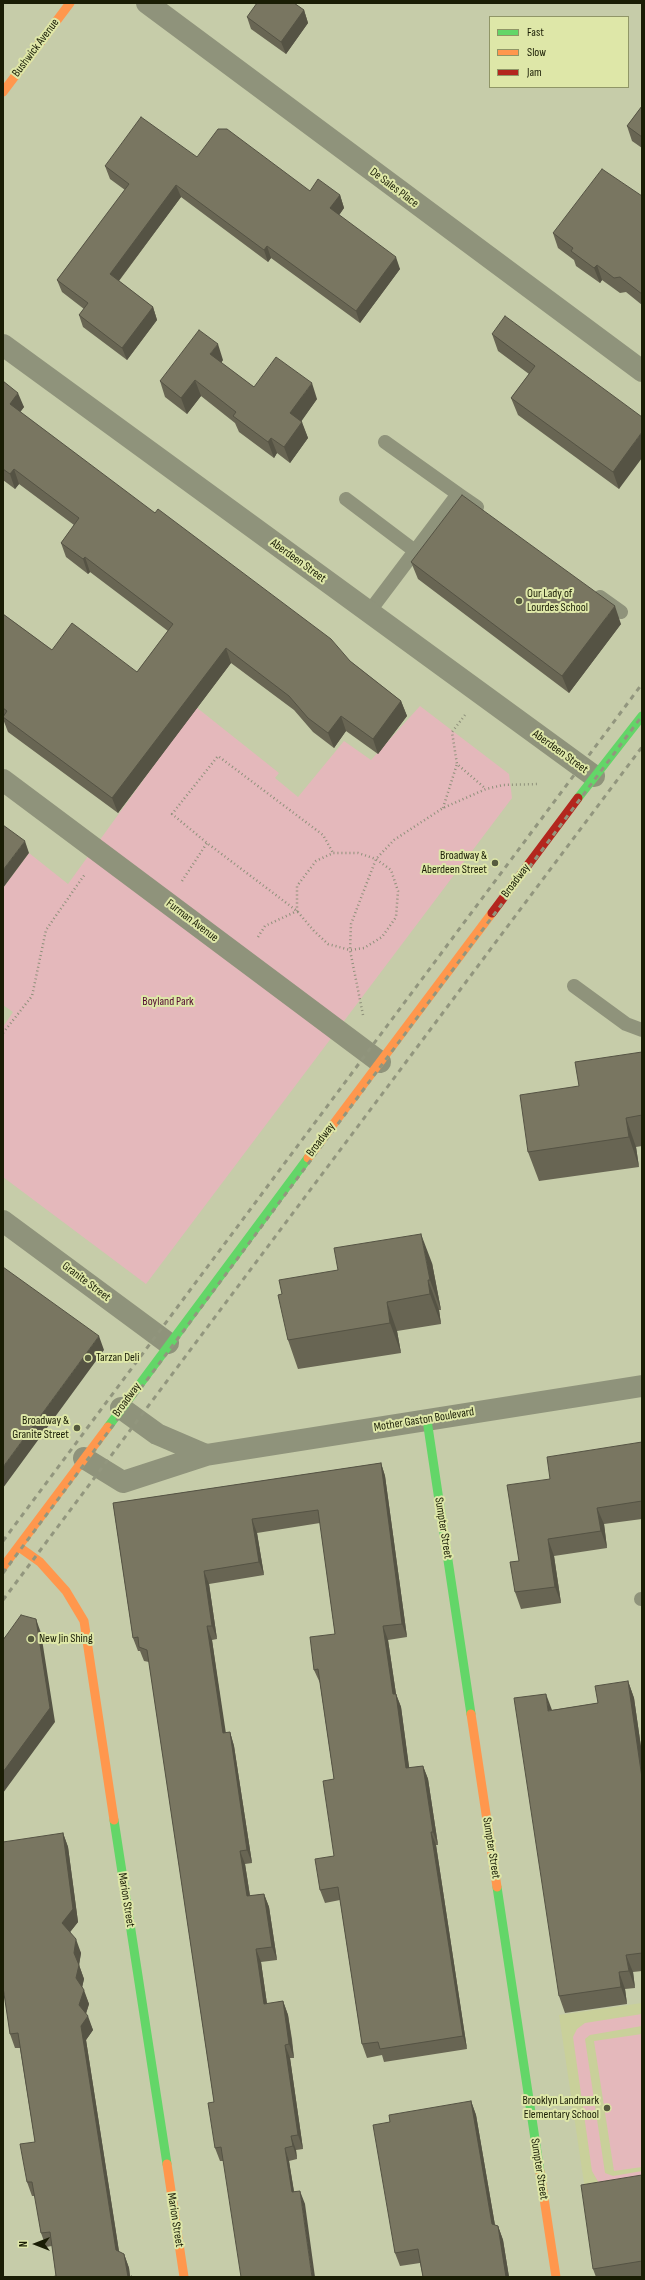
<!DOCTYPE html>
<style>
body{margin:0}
#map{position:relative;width:645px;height:2280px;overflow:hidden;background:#c6cca9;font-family:"Sofia Sans Condensed",sans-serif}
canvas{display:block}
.frame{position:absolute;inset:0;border:4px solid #1a1d05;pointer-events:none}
.legend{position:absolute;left:489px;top:16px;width:140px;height:72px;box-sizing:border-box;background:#dee7a8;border:1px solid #909667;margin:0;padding:5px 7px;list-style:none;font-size:12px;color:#1a1d05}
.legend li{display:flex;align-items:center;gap:8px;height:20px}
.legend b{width:20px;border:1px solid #909667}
.north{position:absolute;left:16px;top:2224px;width:40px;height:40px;-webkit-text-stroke:3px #dee7a8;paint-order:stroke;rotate:270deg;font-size:11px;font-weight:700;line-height:16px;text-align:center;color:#1a1d05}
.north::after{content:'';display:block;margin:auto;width:14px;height:18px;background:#1a1d05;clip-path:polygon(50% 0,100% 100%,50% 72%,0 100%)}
</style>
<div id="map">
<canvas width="645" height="2280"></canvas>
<div class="frame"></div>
<ul class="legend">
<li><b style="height:5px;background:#63d668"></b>Fast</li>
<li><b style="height:5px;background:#ff974d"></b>Slow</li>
<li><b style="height:5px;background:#b3261e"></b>Jam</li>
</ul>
<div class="north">N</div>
</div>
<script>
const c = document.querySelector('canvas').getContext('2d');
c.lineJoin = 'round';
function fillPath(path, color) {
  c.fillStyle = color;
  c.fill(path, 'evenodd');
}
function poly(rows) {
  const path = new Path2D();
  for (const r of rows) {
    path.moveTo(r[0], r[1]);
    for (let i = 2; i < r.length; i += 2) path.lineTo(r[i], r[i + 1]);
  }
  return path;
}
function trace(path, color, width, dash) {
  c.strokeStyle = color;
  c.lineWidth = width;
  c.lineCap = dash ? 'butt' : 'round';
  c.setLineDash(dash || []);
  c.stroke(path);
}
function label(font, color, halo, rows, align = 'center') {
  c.font = font + ' "Sofia Sans Condensed",sans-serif';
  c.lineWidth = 4;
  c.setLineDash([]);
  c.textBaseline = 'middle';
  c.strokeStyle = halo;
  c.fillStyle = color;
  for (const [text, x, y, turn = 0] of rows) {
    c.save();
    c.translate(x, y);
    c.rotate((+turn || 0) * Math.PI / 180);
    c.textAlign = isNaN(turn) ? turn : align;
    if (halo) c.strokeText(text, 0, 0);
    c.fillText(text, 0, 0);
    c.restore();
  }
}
fillPath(poly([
 [642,2003,642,2277,598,2277,559,2015]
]), '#c9d09a');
fillPath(poly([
 [420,706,509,774,512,798,146,1284,3,1177,3,1027,13,1012,3,1005,3,888,29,853,68,884,196,707,279,773,275,778,298,797,344,741,371,760],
 [642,2014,642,2026,590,2035,585,2039,605,2173,613,2176,642,2171,642,2183,600,2185,592,2171,573,2037,577,2029,585,2023],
 [642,2034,642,2167,614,2171,594,2041]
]), '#e4b8bb');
trace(poly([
 [465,715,452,732,457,764,486,789],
 [443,808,457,764],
 [182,881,207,843],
 [258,937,265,926,297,911,297,886,316,861,333,853,358,853,376,859,391,870,398,891,396,917,382,937,364,948,350,950,328,944,314,931,297,911,207,843,172,814,218,756,323,835,333,853],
 [363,1015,350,950,351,924,376,859,394,840,443,808,486,789,503,785,539,784],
 [3,1033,32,996,46,930,85,874]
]), '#8e907a', 2.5, [1, 3]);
trace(poly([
 [385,442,458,494],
 [346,499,415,551],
 [600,597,621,612],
 [369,612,458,494,477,507],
 [574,986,626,1024,642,1030],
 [641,1599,642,1599]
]), '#8f937b', 14);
trace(poly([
 [147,3,642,371],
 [3,345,594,776],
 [3,780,380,1062],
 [3,1221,168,1343],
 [121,1408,157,1434,206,1455],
 [84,1458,123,1482,206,1455,642,1386]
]), '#8f937b', 22);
trace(poly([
 [578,798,642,716],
 [427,1420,471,1714],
 [108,1427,308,1158],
 [114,1820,167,2164],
 [497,1887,540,2172]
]), '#63d668', 9);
trace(poly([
 [3,92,70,3],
 [308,1158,492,913],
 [19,1547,40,1562,66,1591,84,1621,114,1820],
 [3,1567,108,1427],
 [471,1714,497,1887],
 [167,2164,184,2277],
 [540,2172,556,2277]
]), '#ff974d', 9);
trace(poly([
 [492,913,578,798]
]), '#b3261e', 9);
trace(poly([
 [3,1541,642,684],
 [3,1573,642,716],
 [3,1600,642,747]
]), '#92967e', 3, [5, 5]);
fillPath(poly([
 [304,10,308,23,286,54,251,29,247,17],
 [642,106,642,148,632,141,627,126],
 [197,157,310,191,340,195,344,208,339,215,400,269,360,323,271,258,268,262,181,197,119,281,153,307,157,320,127,360,83,327,79,315,84,309,62,292,57,280,125,190,110,179,105,166],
 [642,196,642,305,626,292,620,293,602,280,600,283,576,266,574,260,558,248,553,233],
 [492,334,642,417,619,489,518,415,511,398,529,374,498,351],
 [223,360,221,363,254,387,317,399,301,421,308,438,290,463,277,453,274,458,239,432,235,423,201,396,187,414,165,397,160,381],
 [3,381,24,407,20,412,350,661,401,701,407,716,378,754,346,731,334,748,313,732,294,710,231,663,118,813,8,732,3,719,3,614,52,650,137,672,168,631,90,572,88,574,66,557,61,543,74,525,19,484,15,489,3,480],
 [411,562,621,624,569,693,418,579],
 [642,1052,642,1146,636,1147,639,1167,539,1181,528,1152,579,1086],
 [432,1263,441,1310,439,1310,441,1324,397,1331,401,1353,298,1369,288,1340],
 [642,1442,642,1519,604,1524,607,1548,554,1556,561,1603,521,1609,515,1592,519,1561,550,1479],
 [381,1463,385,1476,407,1637,388,1640,396,1694,401,1707,409,1768,423,1766,428,1779,438,1845,436,1845,467,2049,384,2062,382,2055,367,2058,362,2044,340,1900,325,1903,320,1890,334,1856,334,1779,320,1683,314,1670,335,1634,320,1523,257,1533,264,1575,209,1584,217,1639,212,1640,225,1733,230,1732,234,1746,252,1863,245,1864,250,1896,264,1894,269,1907,277,1960,261,1962,267,2004,283,2001,288,2015,292,2039,294,2058,290,2058,303,2149,296,2150,297,2159,289,2161,294,2191,305,2204,223,2161,220,2161,215,2148,214,2102,149,1662,144,1661,140,1651,138,1651,133,1638,113,1503],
 [628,1681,634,1698,642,1754,642,1971,633,1972,635,1988,625,1989,627,2004,565,2013,559,1996,552,1710,598,1703],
 [63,1833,68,1847,78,1922,70,1932,81,1953,79,1965,84,1979,82,1987,89,2004,86,2014,93,2030,86,2040,119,2252,124,2254,129,2268,130,2276,56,2276,52,2246,46,2247,41,2233,35,2196,32,2196,27,2182,35,2142,20,2048,15,2048,10,2034],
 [471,2101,476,2115,495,2225,498,2226,503,2240,509,2277,423,2277,420,2263,400,2266,395,2253,390,2122],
 [642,2175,642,2277,596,2277,593,2269]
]), '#686553');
fillPath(poly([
 [304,10,308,23,286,54,281,42],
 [176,185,181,197,114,287,110,274],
 [340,195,344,208,335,221,330,208],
 [267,246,271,258,268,262,264,250],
 [396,257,400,269,360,323,356,311],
 [597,265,602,280,600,283,594,268],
 [153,307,157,320,127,360,122,348],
 [218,344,223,360,216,370,210,354],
 [195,380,201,396,187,414,181,398],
 [312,383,317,399,296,429,290,413],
 [18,393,24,407,15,419,10,404],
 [302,422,308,438,290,463,284,447],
 [642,432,642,458,619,489,613,472],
 [271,438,277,453,274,458,268,442],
 [14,469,19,484,15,489,10,474],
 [85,557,90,572,88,574,83,559],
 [615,606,621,624,569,693,562,676],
 [226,648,231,663,118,813,112,798],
 [401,701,407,716,378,754,373,739],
 [341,716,346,731,334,748,328,733],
 [25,841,29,853,3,888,3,870],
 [626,1118,636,1147,639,1167,629,1137],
 [421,1234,432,1263,441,1310,430,1280],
 [428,1280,439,1310,441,1324,430,1294],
 [387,1302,397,1331,401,1353,390,1323],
 [99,1336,104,1350,3,1488,3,1467],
 [381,1463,385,1476,407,1637,402,1624],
 [597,1508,604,1524,607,1548,601,1531],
 [252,1519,257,1533,264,1575,259,1562],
 [548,1539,554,1556,561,1603,555,1587],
 [204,1571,209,1584,217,1639,212,1626],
 [36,1619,41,1633,55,1722,3,1793,3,1772],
 [207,1626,212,1640,228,1747,223,1733],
 [383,1626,388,1640,396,1694,401,1707,411,1781,406,1768,393,1694],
 [628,1681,634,1698,642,1754,642,1778],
 [546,1694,552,1710,548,1711],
 [230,1732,234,1746,252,1863,247,1850],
 [423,1766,428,1779,438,1845,433,1832],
 [431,1832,436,1845,467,2049,463,2036],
 [63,1833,68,1847,78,1922,67,1936,62,1923],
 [240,1851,245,1864,252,1909,247,1896],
 [264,1894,269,1907,277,1960,272,1947],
 [76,1939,81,1953,79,1965,84,1979,81,1992,76,1978,74,1953],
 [256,1949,261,1962,269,2018,264,2004],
 [626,1955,633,1972,635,1988,629,1971],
 [619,1972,625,1989,627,2004,621,1987],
 [84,1990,89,2004,84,2019,79,2005],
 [283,2001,288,2015,294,2058,289,2044],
 [88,2016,93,2030,86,2040,121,2264,116,2250,81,2026],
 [285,2045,290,2058,303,2149,298,2135],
 [471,2101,476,2115,497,2237,492,2224],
 [291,2136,296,2150,297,2159,293,2146],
 [285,2148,289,2161,296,2205,292,2192],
 [300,2191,305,2204,315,2277,312,2277],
 [498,2226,503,2240,509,2277,506,2277],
 [124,2254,129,2268,130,2277,128,2277]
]), '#555344');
const building = poly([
 [257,3,294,3,304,10,281,42,247,17,257,3],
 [642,106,642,137,627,126,642,106],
 [141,117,197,157,218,129,227,129,310,191,318,179,340,195,330,208,396,257,356,311,267,246,264,250,176,185,110,274,153,307,122,348,79,315,88,303,57,280,129,184,105,166,141,117],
 [602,169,642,196,642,294,620,277,614,278,597,265,594,268,571,251,573,248,553,233,602,169],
 [505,316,642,417,642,432,613,472,511,398,535,366,492,334,505,316],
 [199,330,218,344,210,354,254,387,276,357,312,383,290,413,302,422,284,447,271,438,268,442,233,416,236,412,195,380,181,398,160,381,199,330],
 [3,381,18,393,10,404,155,513,158,509,331,639,350,661,401,701,373,739,341,716,328,733,308,718,289,696,226,648,112,798,3,717,7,711,3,708,3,614,52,650,72,623,137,672,173,624,85,557,83,559,61,543,79,518,14,469,10,474,3,469,3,381],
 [462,495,615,606,562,676,411,562,462,495],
 [3,825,25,841,3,870,3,825],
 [642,1052,642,1115,626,1118,629,1137,528,1152,520,1095,579,1086,575,1062,642,1052],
 [421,1234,430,1280,428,1280,430,1294,387,1302,390,1323,288,1340,278,1295,282,1294,279,1280,338,1270,334,1248,421,1234],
 [3,1267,99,1336,3,1467,3,1267],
 [642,1442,642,1501,597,1508,601,1531,548,1539,555,1587,515,1592,510,1562,519,1561,507,1485,550,1479,547,1457,642,1442],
 [381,1463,402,1624,383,1626,393,1694,396,1694,406,1768,423,1766,433,1832,431,1832,463,2036,380,2049,378,2042,362,2044,338,1887,320,1890,315,1859,334,1856,323,1781,334,1779,318,1669,314,1670,310,1637,335,1634,318,1510,252,1519,259,1562,204,1571,212,1626,207,1626,223,1733,230,1732,247,1850,240,1851,247,1896,264,1894,272,1947,256,1949,264,2004,283,2001,289,2044,285,2045,298,2135,291,2136,293,2146,285,2148,292,2192,300,2191,312,2277,241,2277,221,2147,215,2148,208,2103,214,2102,147,1650,139,1647,138,1637,133,1638,113,1503,381,1463],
 [21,1615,36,1619,50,1708,3,1772,3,1640,21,1615],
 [628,1681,642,1778,642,1953,626,1955,629,1971,619,1972,621,1987,559,1996,514,1698,546,1694,548,1711,598,1703,595,1686,628,1681],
 [63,1833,73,1909,62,1923,76,1939,74,1953,79,1965,76,1978,84,1990,79,2005,88,2016,81,2026,116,2250,124,2254,128,2277,132,2276,132,2277,51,2277,56,2276,50,2232,41,2233,32,2182,27,2182,20,2144,35,2142,18,2033,10,2034,3,1987,3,1842,63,1833],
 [471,2101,492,2224,498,2226,506,2277,423,2277,418,2249,395,2253,373,2125,390,2122,389,2115,471,2101],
 [642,2175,642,2261,593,2269,581,2185,642,2175]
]);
fillPath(building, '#797661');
trace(building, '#555344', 1);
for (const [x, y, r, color] of [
 [519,601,4,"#565a3e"],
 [495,863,4,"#565a3e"],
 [88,1358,4,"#565a3e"],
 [77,1428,4,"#565a3e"],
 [31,1639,4,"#565a3e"],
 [607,2108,4,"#565a3e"]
]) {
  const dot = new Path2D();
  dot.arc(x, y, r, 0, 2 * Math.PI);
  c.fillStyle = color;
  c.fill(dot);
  trace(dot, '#dee7a8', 1.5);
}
label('12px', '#1a1d05', '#dee7a8', [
 ["Bushwick Avenue",36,48,-53],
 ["De Sales Place",394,188,37],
 ["Aberdeen Street",298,561,36],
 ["Aberdeen Street",560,752,36],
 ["Broadway",516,881,-53],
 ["Furman Avenue",192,921,37],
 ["Broadway",321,1140,-53],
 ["Granite Street",86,1282,37],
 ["Broadway",127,1400,-54],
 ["Mother Gaston Boulevard",424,1420,-9],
 ["Sumpter Street",443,1528,81],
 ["Sumpter Street",491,1848,81],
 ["Marion Street",126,1900,81],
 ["Sumpter Street",539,2169,81],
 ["Marion Street",175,2220,81]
]);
label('12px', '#1a1d05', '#dee7a8', [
 ["Our Lady of",527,594],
 ["Lourdes School",527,608],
 ["Broadway &",487,856,"right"],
 ["Aberdeen Street",487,870,"right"],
 ["Tarzan Deli",96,1358],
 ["Broadway &",69,1421,"right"],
 ["Granite Street",69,1435,"right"],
 ["New Jin Shing",39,1639],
 ["Brooklyn Landmark",599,2101,"right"],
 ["Elementary School",599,2115,"right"]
], 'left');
label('12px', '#52082f', '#dee7a8', [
 ["Boyland Park",168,1002]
]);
</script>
